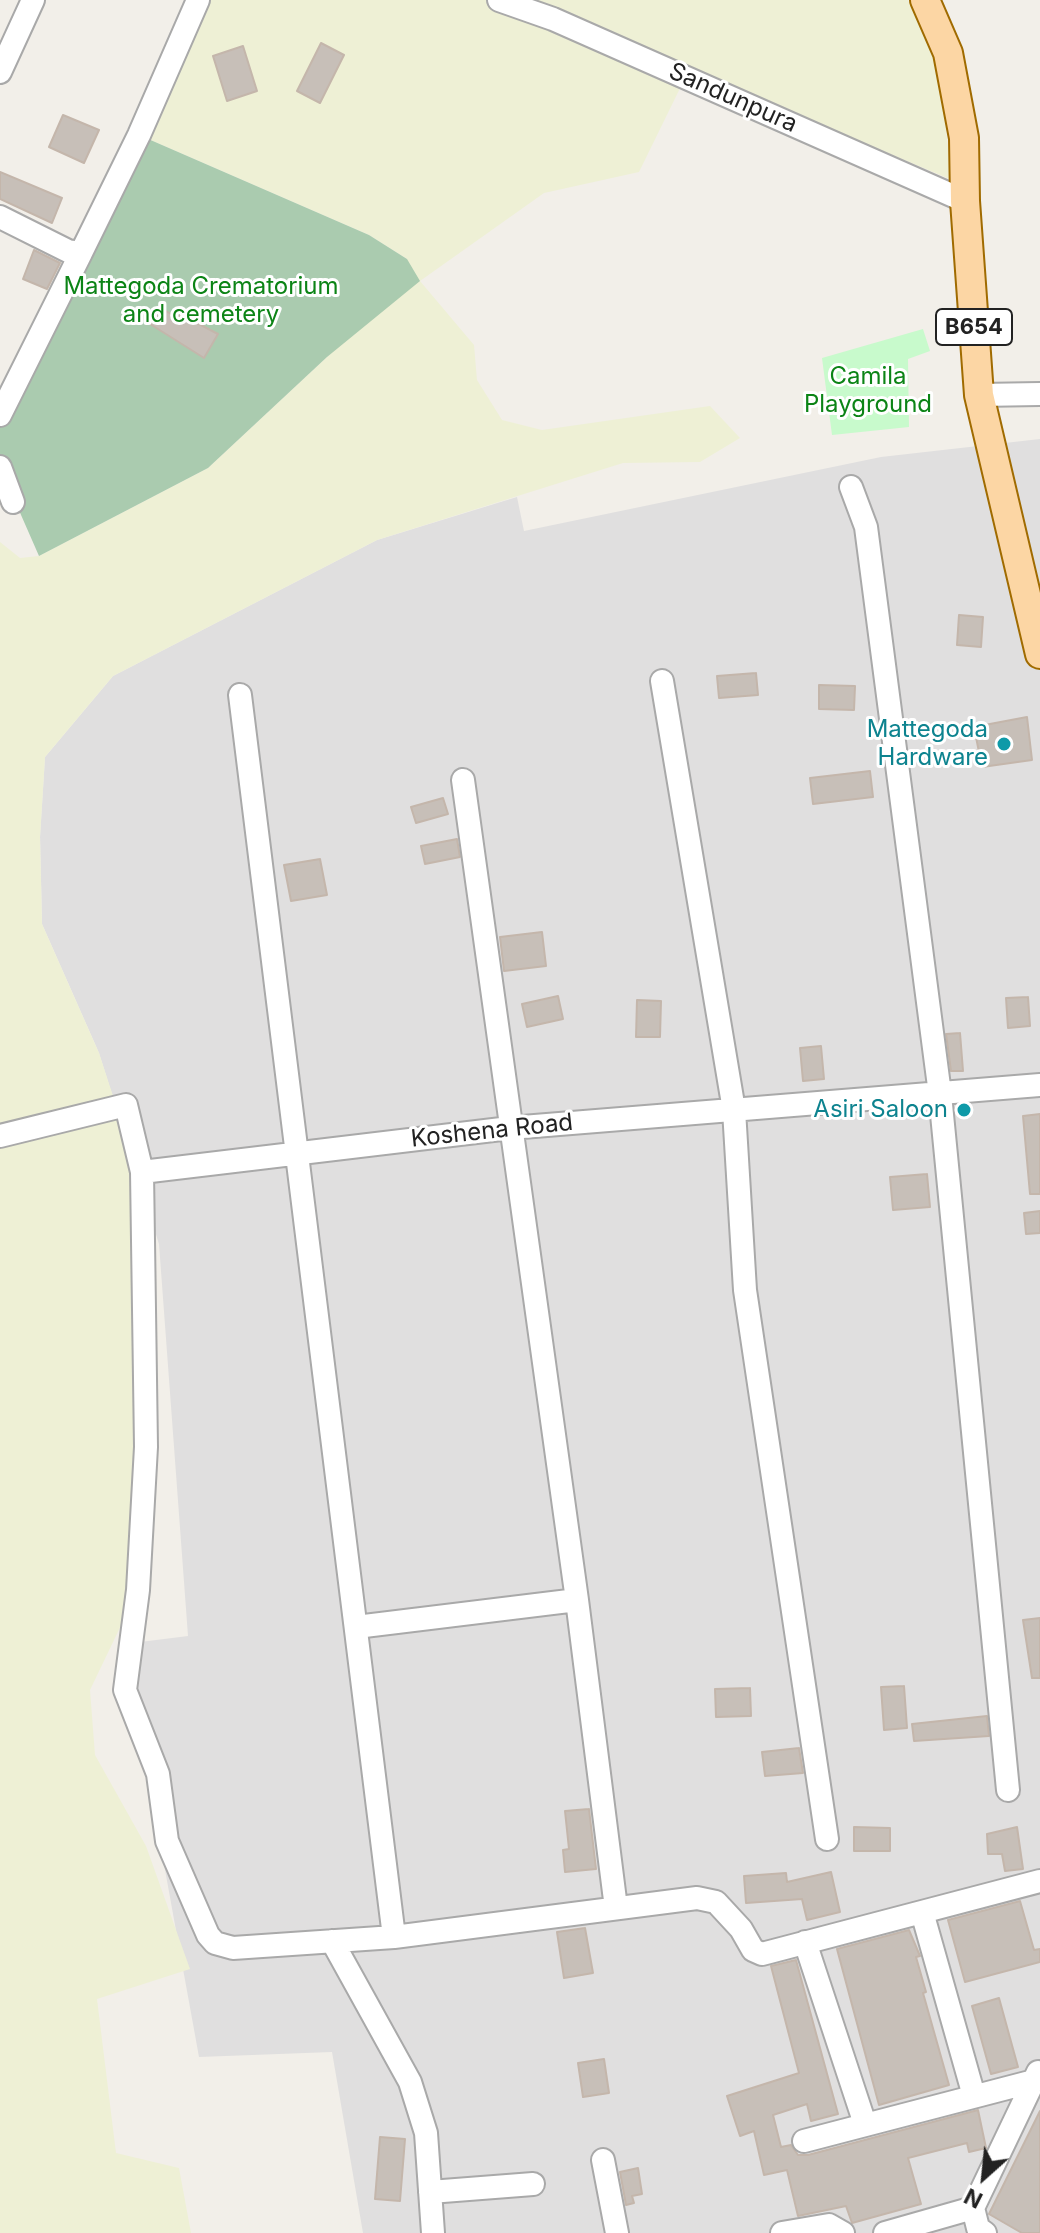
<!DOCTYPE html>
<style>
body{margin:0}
#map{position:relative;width:1040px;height:2233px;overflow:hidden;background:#f2efe9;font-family:Inter,sans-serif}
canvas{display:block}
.north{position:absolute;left:944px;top:2137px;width:80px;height:80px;-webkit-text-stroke:6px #fff;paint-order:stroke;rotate:207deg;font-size:22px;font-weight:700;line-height:32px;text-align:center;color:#222}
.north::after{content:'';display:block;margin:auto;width:28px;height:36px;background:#222;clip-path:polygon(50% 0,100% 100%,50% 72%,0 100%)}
</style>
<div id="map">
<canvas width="1040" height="2233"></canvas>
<div class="north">N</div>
</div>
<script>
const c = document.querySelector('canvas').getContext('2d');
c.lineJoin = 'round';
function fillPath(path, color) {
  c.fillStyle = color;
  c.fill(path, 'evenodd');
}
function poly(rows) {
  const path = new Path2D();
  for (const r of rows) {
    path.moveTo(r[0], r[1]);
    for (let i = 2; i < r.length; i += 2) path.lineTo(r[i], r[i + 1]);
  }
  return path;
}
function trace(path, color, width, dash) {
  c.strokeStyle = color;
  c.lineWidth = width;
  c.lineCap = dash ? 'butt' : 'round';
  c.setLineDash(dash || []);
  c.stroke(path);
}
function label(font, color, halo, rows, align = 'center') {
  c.font = font + ' Inter,sans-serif';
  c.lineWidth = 6;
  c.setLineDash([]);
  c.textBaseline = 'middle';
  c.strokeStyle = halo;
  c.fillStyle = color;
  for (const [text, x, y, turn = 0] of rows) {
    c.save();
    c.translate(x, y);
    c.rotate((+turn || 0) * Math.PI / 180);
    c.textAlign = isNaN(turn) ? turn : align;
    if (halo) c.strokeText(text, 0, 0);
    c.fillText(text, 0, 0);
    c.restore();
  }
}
fillPath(poly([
 [1040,439,1040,2233,363,2233,332,2052,199,2057,124,1644,188,1636,159,1244,99,1053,42,924,40,837,45,757,113,676,377,540,517,497,524,531,881,457]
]), '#e0dfdf');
fillPath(poly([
 [198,0,499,0,686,76,639,172,544,193,420,281,474,345,477,380,502,420,542,430,710,406,740,438,700,462,623,463,377,540,113,676,45,757,40,837,42,924,99,1053,141,1182,138,1590,90,1690,95,1755,146,1846,190,1969,97,1999,116,2153,179,2168,191,2233,0,2233,0,542,20,558,39,556,208,468,327,357,407,259,369,235,139,135],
 [523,0,908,0,938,61,952,180]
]), '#eef0d5');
fillPath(poly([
 [139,135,369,235,407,259,420,281,327,357,208,468,39,556,0,467,0,415]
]), '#aacbaf');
fillPath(poly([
 [923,329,930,351,908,359,909,427,832,435,822,358]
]), '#c8facc');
const building = poly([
 [321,43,344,55,320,103,297,91,321,43],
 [243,46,257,91,227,101,213,56,243,46],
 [63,115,99,130,84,163,49,147,63,115],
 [0,172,62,198,52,223,0,199,0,172],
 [34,250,60,263,47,289,23,279,34,250],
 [159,307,178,318,180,314,218,334,204,358,150,324,159,307],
 [959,615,983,617,981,647,957,645,959,615],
 [756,673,758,695,719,698,717,676,756,673],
 [819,685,855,686,854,710,819,709,819,685],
 [1027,717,1032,760,982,767,974,727,1027,717],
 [870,771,873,797,813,804,810,778,870,771],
 [443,798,448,814,416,823,411,807,443,798],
 [457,839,460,857,425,864,421,846,457,839],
 [320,859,327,895,291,901,284,865,320,859],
 [542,932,546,966,504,971,500,937,542,932],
 [558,996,563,1019,527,1027,522,1004,558,996],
 [1028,997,1030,1026,1008,1028,1006,998,1028,997],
 [637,1000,661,1001,660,1037,636,1037,637,1000],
 [960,1033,963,1071,951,1071,946,1034,960,1033],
 [821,1046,824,1079,803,1081,800,1048,821,1046],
 [1040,1114,1040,1194,1030,1194,1023,1116,1040,1114],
 [927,1174,930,1207,893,1210,890,1177,927,1174],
 [1040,1211,1040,1233,1026,1234,1024,1213,1040,1211],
 [1040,1618,1040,1678,1032,1678,1023,1620,1040,1618],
 [904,1686,907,1728,884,1730,881,1687,904,1686],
 [750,1688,751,1716,716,1717,715,1689,750,1688],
 [987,1716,989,1736,914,1741,912,1724,987,1716],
 [799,1748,803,1773,765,1776,762,1752,799,1748],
 [589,1809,596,1869,565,1872,563,1850,569,1849,565,1811,589,1809],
 [854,1827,890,1828,890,1851,854,1851,854,1827],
 [1017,1827,1023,1869,1005,1871,1002,1854,988,1854,987,1834,1017,1827],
 [831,1872,840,1912,807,1920,802,1899,746,1903,744,1876,786,1873,787,1882,831,1872],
 [1020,1901,1034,1950,1040,1949,1040,1962,965,1982,948,1920,1020,1901],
 [585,1928,593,1973,564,1978,557,1932,585,1928],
 [909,1930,920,1956,916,1957,926,1992,923,1993,949,2085,879,2105,837,1949,909,1930],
 [796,1960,838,2114,811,2121,807,2104,773,2115,781,2147,791,2145,798,2155,808,2155,978,2110,986,2148,969,2152,967,2143,908,2158,921,2204,852,2223,846,2206,798,2216,787,2170,764,2175,754,2131,740,2136,727,2096,799,2073,771,1966,796,1960],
 [999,1998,1018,2067,991,2074,972,2006,999,1998],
 [604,2059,609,2093,583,2097,578,2063,604,2059],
 [1040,2111,1040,2233,1022,2233,989,2214,1040,2111],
 [380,2137,405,2139,400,2201,375,2199,380,2137],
 [638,2168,642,2194,632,2196,634,2203,626,2205,620,2172,638,2168]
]);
fillPath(building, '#c7bfb8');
trace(building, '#c4b6ab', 2);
const minor = poly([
 [499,0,553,19,965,201],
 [0,72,33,0],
 [0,217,68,251,81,253,139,135,198,0],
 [979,395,1040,394],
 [0,415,81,253],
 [0,467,13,502],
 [851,487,866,527,940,1094,1008,1790],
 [662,681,734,1110,745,1290,827,1839],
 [240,695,394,1937],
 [463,780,577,1600,616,1908],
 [0,1136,126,1105,142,1172,510,1128,1040,1085],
 [142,1172,146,1447,138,1590,125,1690,158,1774,167,1841,208,1935,215,1943,233,1948,394,1937,697,1898,716,1902,741,1929,753,1950,762,1954,1040,1881],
 [356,1627,577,1600],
 [922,1912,974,2096],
 [332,1941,410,2082,426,2133,433,2233],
 [805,1942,865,2124],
 [804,2141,1034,2081],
 [603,2160,617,2233],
 [430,2192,533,2184],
 [782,2233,829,2225,843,2233],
 [885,2233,973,2208],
 [985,2233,978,2228,973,2208,1038,2072]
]);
const major = poly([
 [925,0,948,53,964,138,965,201,979,395,1040,654]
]);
trace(minor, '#a9a9a9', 26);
trace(major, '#a06b00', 32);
trace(minor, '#fff', 22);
trace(major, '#fcd6a4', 28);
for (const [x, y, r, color] of [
 [1004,744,8,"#0f9aa8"],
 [964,1110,8,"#0f9aa8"]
]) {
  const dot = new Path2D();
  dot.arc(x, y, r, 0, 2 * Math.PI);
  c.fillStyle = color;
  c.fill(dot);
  trace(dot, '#fff', 3);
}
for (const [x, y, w] of [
 [974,327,76]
]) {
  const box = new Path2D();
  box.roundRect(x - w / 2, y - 18, w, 36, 6);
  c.fillStyle = '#fff';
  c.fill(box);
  trace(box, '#222', 2);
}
label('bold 22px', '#222', null, [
 ["B654",974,327]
]);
label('24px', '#222', '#fff', [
 ["Sandunpura",733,98,24],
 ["Koshena Road",492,1131,-6]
]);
label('24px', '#0c8416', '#fff', [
 ["Mattegoda Crematorium",201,287],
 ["and cemetery",201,315],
 ["Camila",868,377],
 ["Playground",868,405]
]);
label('24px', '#0d838f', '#fff', [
 ["Mattegoda",988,730],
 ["Hardware",988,758],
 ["Asiri Saloon",948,1110]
], 'right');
</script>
